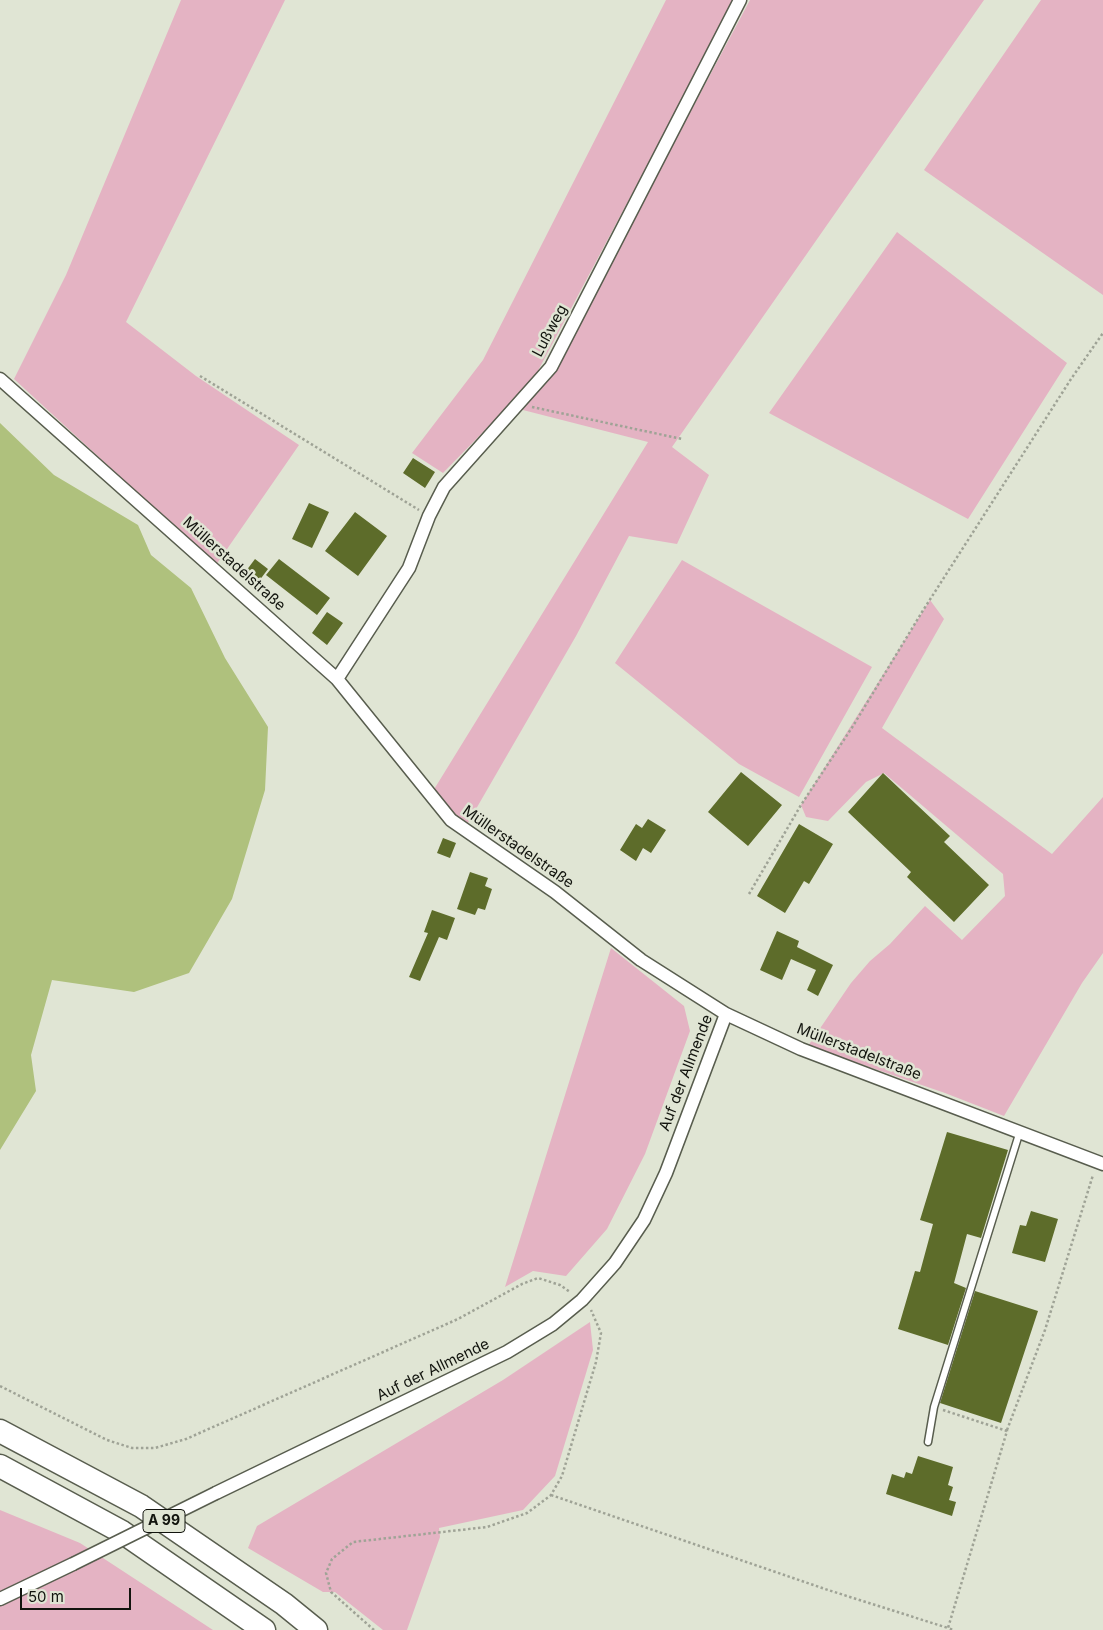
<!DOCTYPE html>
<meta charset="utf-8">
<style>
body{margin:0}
#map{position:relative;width:1103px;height:1630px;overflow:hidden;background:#e0e5d4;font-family:Inter,sans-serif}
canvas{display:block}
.scale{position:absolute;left:20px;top:1588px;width:111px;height:22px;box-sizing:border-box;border:2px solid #12140e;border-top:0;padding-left:6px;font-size:15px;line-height:18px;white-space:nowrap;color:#12140e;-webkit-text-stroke:4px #e0e5d4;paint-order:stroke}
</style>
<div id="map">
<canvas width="1103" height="1630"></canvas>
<div class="scale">50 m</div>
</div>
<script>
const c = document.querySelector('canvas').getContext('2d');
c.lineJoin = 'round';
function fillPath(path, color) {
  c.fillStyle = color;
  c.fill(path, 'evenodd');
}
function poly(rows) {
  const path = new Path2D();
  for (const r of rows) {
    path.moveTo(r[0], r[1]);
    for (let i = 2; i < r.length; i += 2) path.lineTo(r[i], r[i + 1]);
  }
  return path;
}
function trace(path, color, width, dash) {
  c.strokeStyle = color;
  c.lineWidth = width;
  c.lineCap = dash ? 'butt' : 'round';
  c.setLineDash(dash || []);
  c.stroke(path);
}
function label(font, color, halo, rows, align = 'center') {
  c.font = font + ' Inter,sans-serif';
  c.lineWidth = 5;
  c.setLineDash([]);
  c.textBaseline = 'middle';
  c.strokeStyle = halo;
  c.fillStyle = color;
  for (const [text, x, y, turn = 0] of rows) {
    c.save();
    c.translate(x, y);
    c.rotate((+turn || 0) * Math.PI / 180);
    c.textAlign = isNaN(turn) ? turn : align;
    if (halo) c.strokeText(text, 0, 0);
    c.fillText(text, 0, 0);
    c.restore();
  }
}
fillPath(poly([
 [181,0,285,0,126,322,196,376,299,445,216,565,14,379,66,275],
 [666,0,735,0,532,382,443,473,412,453,483,360],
 [750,0,984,0,672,447,709,475,677,544,629,536,576,636,465,828,433,791,648,442,519,409,555,366],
 [1041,0,1103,0,1103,295,924,170],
 [897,232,1067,363,968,519,769,413],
 [682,560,872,667,799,797,739,764,615,663],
 [930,600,944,619,882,728,1052,854,1103,797,1103,953,1082,983,1004,1116,945,1093,808,1046,851,983,870,961,890,944,925,906,962,940,1005,896,1003,874,884,773,866,782,828,821,806,817,801,805],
 [611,948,684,1006,690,1031,645,1154,607,1229,566,1276,533,1271,505,1287],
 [590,1322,593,1350,555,1476,523,1510,439,1528,440,1537,407,1630,383,1630,335,1592,323,1592,248,1548,257,1526,503,1380],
 [0,1510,80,1543,213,1630,0,1630]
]), '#e4b3c3');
fillPath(poly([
 [0,423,54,475,138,525,151,555,191,588,225,658,268,727,265,790,232,899,189,973,134,992,52,980,31,1055,36,1091,0,1150]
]), '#afc17d');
fillPath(poly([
 [413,458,435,472,425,488,403,473],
 [309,503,329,512,312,548,292,539],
 [355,512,387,536,358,576,325,551],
 [255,559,268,569,256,585,243,575],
 [279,559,330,598,317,615,266,575],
 [327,612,343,623,327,645,312,633],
 [741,772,782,805,748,846,708,812],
 [883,773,950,836,944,842,989,885,954,922,907,877,911,872,848,812],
 [648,819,666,830,651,853,643,848,636,861,620,850,636,824,642,828],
 [799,824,833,844,809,884,804,881,785,913,757,896],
 [443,838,456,843,450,858,437,853],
 [470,872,488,878,485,886,492,889,485,910,478,908,475,915,457,909],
 [432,910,455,918,447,940,439,937,420,981,409,977,428,933,424,932],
 [777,931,799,941,797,947,833,965,818,996,807,990,816,970,791,959,782,980,760,970],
 [947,1132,1008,1150,981,1238,967,1234,954,1283,966,1288,948,1345,898,1329,915,1271,920,1272,933,1224,920,1220],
 [1031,1211,1058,1219,1045,1262,1012,1253,1020,1225,1026,1226],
 [975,1291,1038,1311,1001,1423,940,1403],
 [918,1456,953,1467,948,1485,953,1487,949,1500,956,1502,952,1516,886,1494,892,1474,904,1478,906,1472,912,1474]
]), '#5d6c2a');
const service = poly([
 [928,1442,934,1407,1020,1131]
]);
const minor = poly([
 [0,379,337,679,451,820,555,892,641,960,726,1014,801,1049,1103,1164],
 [337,679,409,568,429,516,444,487,551,367,740,0],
 [216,1493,507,1352,553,1324,582,1300,615,1263,644,1220,666,1173,726,1014],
 [0,1599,73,1564]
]);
const motorway = poly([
 [0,1431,141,1506,284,1604,316,1630],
 [0,1466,122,1532,264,1630]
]);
trace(service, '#585d4e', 9);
trace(minor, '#585d4e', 15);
trace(motorway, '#585d4e', 25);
trace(poly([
 [200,376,419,510],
 [532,407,682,439],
 [749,894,801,805,853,726,922,612,1071,379,1103,333],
 [0,1386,107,1440,132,1448,155,1448,186,1439,458,1319,522,1284,538,1278,560,1285,570,1292],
 [943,1410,1007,1431,948,1628,953,1630],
 [1007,1430,1045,1330,1093,1175],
 [551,1495,828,1590,948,1628],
 [374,1630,331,1592,326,1573,332,1559,353,1542,487,1527,527,1513,551,1495,562,1476,596,1362,601,1333,591,1310]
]), '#9fa396', 2.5, [2.5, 2.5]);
trace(service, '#fff', 6);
trace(minor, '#fff', 12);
trace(motorway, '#fff', 22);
const minorBridge = poly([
 [73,1564,216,1493]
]);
trace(minorBridge, '#585d4e', 15, []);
trace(minorBridge, '#fff', 12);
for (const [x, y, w] of [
 [164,1521,42]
]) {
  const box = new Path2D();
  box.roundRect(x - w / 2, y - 11.5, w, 23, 4);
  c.fillStyle = '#e0e5d4';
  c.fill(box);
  trace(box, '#12140e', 1);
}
label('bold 14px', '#12140e', null, [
 ["A 99",164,1521]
]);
label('15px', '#12140e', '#e0e5d4', [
 ["Lußweg",550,331,-62],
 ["Müllerstadelstraße",234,564,42],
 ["Müllerstadelstraße",518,847,35],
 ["Müllerstadelstraße",859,1052,21],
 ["Auf der Allmende",686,1073,-69],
 ["Auf der Allmende",433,1370,-26]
]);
</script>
